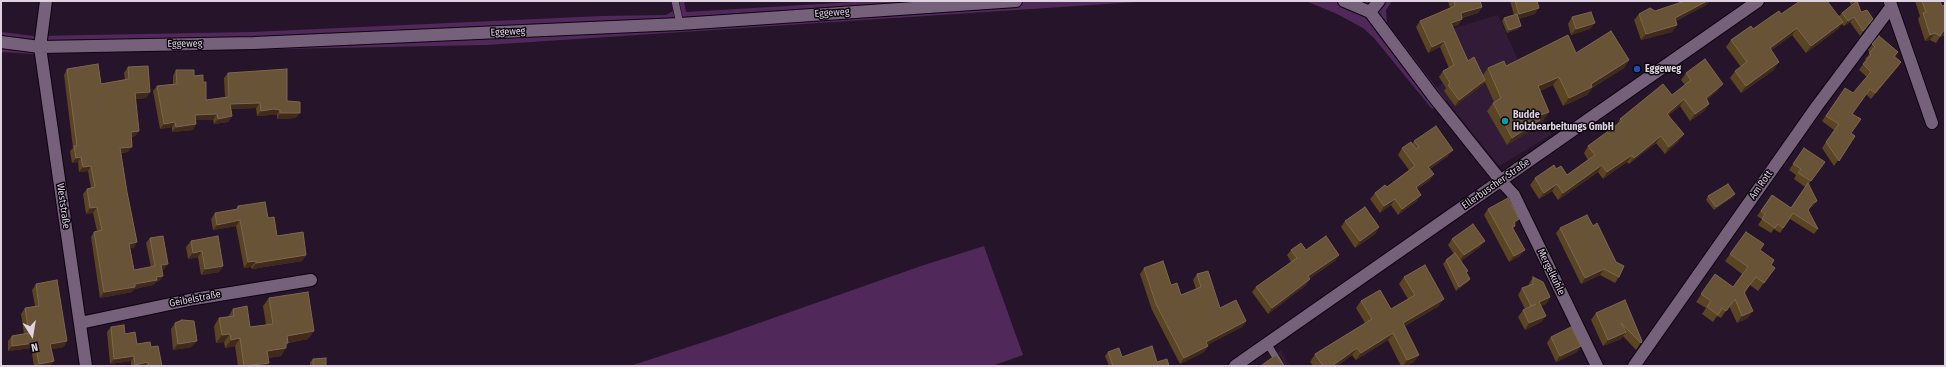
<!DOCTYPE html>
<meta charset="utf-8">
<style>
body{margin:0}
#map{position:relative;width:1946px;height:367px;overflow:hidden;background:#26142a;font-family:"Fira Sans Condensed",sans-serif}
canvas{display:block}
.frame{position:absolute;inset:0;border:2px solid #dfd3e2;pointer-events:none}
.north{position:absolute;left:12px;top:315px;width:40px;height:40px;-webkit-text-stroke:3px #0a040c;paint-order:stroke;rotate:168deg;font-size:11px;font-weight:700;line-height:16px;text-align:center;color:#dfd3e2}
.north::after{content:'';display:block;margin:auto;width:14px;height:18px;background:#dfd3e2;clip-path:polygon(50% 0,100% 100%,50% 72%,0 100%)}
</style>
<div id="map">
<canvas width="1946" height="367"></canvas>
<div class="frame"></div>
<div class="north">N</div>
</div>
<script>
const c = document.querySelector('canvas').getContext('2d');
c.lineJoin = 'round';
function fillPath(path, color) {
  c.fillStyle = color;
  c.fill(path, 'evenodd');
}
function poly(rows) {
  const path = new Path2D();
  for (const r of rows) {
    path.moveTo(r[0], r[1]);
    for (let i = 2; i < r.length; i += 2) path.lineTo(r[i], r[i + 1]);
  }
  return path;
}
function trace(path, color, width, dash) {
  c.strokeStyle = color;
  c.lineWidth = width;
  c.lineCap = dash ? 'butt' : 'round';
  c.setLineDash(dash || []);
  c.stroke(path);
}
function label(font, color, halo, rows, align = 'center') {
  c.font = font + ' "Fira Sans Condensed",sans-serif';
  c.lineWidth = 3;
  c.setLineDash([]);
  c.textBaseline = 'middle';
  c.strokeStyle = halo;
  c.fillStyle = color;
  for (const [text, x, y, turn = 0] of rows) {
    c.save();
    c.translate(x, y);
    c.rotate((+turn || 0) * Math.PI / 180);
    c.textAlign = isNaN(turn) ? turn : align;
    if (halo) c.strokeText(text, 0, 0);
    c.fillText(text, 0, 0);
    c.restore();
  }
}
fillPath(poly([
 [1498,15,1551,135,1499,166,1436,88,1464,67,1447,30],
 [1281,350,1290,366,1258,366]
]), '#311b36');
fillPath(poly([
 [671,1,684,1,686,12,871,1,1152,1,486,45,32,54,1,52,1,32,33,36,252,32,602,16,666,15,673,11],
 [1306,1,1392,1,1386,10,1387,23,1446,100,1432,109,1374,38,1363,28,1337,14],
 [984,246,1023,355,992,366,630,366,722,336,921,266]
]), '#502859');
const lane = poly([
 [675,1,680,24],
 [1267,343,1281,366]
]);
const street = poly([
 [46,1,40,47,86,366],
 [1344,1,1370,12,1433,96,1501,181,1514,195,1597,366],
 [1890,2,1932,123],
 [1370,12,1379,1],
 [1,42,40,47,254,43,680,24,1016,1],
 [80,323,194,299,311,280],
 [1634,366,1817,106,1891,7]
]);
const secondary = poly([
 [1235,366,1758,1]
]);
trace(lane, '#0e0212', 8);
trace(street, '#0e0212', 14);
trace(secondary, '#0e0212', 14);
trace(lane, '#76617b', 7);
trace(street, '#76617b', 12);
trace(secondary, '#76617b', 12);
fillPath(poly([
 [1448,1,1480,1,1482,7,1478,13,1462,18,1462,19,1458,25,1452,27,1468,61,1483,75,1488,68,1506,66,1576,53,1629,60,1624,68,1592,88,1587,95,1563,106,1553,85,1540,91,1549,112,1543,120,1540,121,1535,128,1507,145,1487,111,1493,103,1494,102,1485,82,1481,86,1455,106,1444,91,1446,88,1439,77,1443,71,1449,68,1440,47,1428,53,1416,27,1420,21,1450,8],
 [1510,1,1537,1,1535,14,1518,19,1518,29,1507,33,1502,21,1504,18,1514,15],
 [1678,1,1710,1,1706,5,1676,21,1677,25,1672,32,1641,40,1634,20,1639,14,1655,11,1679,3],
 [1849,1,1860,1,1858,2,1861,12,1873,19,1860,36,1850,22,1844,26,1842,24,1838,29,1806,53,1792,35,1771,50,1774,70,1741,93,1730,78,1735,71,1741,67,1726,47,1731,40,1753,29,1781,14,1839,16,1842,13,1855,3,1851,5],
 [1915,1,1940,1,1942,6,1945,5,1945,35,1940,37,1936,43,1930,40,1925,41,1918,19,1920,16],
 [1572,17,1595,23,1590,29,1571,35,1568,24],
 [1879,36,1898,52,1895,57,1901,62,1897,68,1871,99,1866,94,1852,114,1851,133,1855,136,1834,166,1822,148,1834,130,1822,121,1845,88,1853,93,1867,77,1859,70,1866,60,1865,59,1870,53,1868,50],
 [128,67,150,92,146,98,135,99,139,131,135,136,131,137,128,152,121,153,134,248,130,248,134,270,151,267,146,243,150,238,164,269,162,270,163,276,159,281,156,282,153,285,134,289,132,292,100,298,91,237,94,232,97,231,93,213,86,214,83,194,87,189,91,188,88,171,79,172,78,162,72,163,70,151,73,148,64,75,67,69,101,84,125,80,124,73],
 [176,70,194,76,203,82,206,100,225,97,224,78,228,73,287,101,296,118,277,119,277,115,270,115,257,116,256,108,231,109,232,116,228,122,214,124,213,120,196,120,196,124,193,130,172,132,172,127,160,129,153,91,157,86,173,84,173,76],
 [1686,73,1718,90,1707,100,1709,104,1704,111,1690,121,1680,106,1669,115,1679,141,1665,154,1656,143,1629,164,1627,162,1603,179,1598,172,1558,200,1552,191,1539,199,1530,185,1535,178,1556,169,1567,175,1588,160,1584,153,1588,146,1616,126,1620,119,1672,95,1685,85,1681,80],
 [1414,141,1448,156,1430,169,1434,174,1429,181,1417,189,1417,201,1398,215,1391,205,1380,213,1370,199,1375,193,1387,187,1409,170,1398,155,1402,148,1412,144],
 [1804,148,1825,162,1808,185,1817,201,1813,206,1810,208,1808,210,1818,229,1814,234,1790,219,1780,233,1774,229,1771,233,1758,225,1762,219,1757,216,1772,195,1791,208,1805,187,1794,179,1796,175,1789,170],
 [1708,196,1733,197,1714,210,1706,200],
 [238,206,268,218,277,236,306,255,302,261,252,269,251,267,244,268,236,226,213,230,211,219,215,213,236,209],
 [1488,209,1515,225,1513,229,1520,256,1509,262,1484,215],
 [1345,221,1379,227,1375,234,1355,248,1341,227],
 [1593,226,1616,262,1619,277,1615,283,1600,275,1581,284,1556,233,1560,228],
 [1746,232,1771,265,1775,268,1758,291,1750,285,1745,293,1748,318,1737,323,1729,306,1721,318,1717,316,1713,322,1702,314,1706,308,1696,302,1715,274,1733,287,1742,274,1725,261],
 [1452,239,1480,247,1461,261,1468,271,1466,273,1470,279,1468,282,1456,291,1443,264,1446,260,1454,254,1448,245],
 [191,241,223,266,219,272,201,275,198,257,188,259,186,247],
 [1291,250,1306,250,1339,255,1335,261,1310,278,1306,285,1268,314,1252,292,1256,287,1291,262,1287,255],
 [1144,268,1171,285,1181,295,1196,289,1193,280,1197,274,1220,308,1246,321,1242,327,1207,345,1208,346,1204,352,1180,364,1152,310,1140,274],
 [1404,277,1439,306,1405,326,1414,362,1405,366,1401,366,1388,340,1356,360,1352,355,1337,366,1313,366,1310,362,1315,354,1365,323,1356,308,1361,301,1391,309,1408,299,1399,284],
 [1533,277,1550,297,1546,304,1541,306,1546,316,1541,322,1525,330,1518,317,1523,310,1525,309,1518,295,1522,288,1529,286,1529,284],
 [36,284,64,347,51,349,54,361,50,366,34,366,31,348,8,351,8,341,12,336,24,334,21,314,25,308,35,306,32,290],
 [269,298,314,331,308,339,288,343,281,356,268,358,269,363,266,366,238,366,235,346,225,348,224,342,216,343,214,326,219,318,228,317,233,309,250,327,266,325,263,306],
 [1625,300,1642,341,1636,350,1623,336,1621,339,1603,346,1591,320,1596,313],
 [175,323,192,347,173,350,171,329],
 [111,327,125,334,137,344,151,347,162,366,131,366,131,361,110,364,107,332],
 [1551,337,1581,346,1577,352,1556,362,1547,343],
 [1108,352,1122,357,1157,362,1169,366,1109,366,1105,356],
 [313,359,326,366,310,366,310,362]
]), '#5a4421');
fillPath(poly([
 [1707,1,1710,1,1706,5,1670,24,1675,18],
 [1854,1,1860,1,1851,5],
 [1482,7,1478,13,1456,19,1461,13],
 [1539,8,1535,14,1515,20,1519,14],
 [1854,17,1850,22,1844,26,1848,21],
 [1462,19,1458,25,1446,29,1451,23],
 [1843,22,1838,29,1806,53,1811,46],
 [1595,23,1590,29,1571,35,1576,29],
 [1677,25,1672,32,1641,40,1646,34],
 [1521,26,1518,29,1507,33,1509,30],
 [1797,28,1792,35,1765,55,1770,48],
 [1945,30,1945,35,1940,37,1943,31],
 [1935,33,1930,40,1925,41,1930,35],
 [1444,41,1440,47,1428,53,1432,47],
 [1629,60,1624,68,1592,88,1587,95,1563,106,1569,98],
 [1779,62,1774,70,1741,93,1746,86],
 [1901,62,1897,68,1871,99,1875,93],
 [1559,77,1553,85,1533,94,1538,86],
 [1485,80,1481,86,1455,106,1459,100],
 [1723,84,1718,90,1701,105,1706,98],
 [150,92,146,98,131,99,135,93],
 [1684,99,1680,106,1662,120,1667,114],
 [260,103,256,108,226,109,230,104],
 [1709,104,1704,111,1690,121,1695,114],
 [274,109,280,110,277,115,270,115,257,116,261,111],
 [1549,112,1543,120,1540,121,1535,128,1507,145,1512,138,1538,116],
 [280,113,300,113,296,118,277,119],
 [217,114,213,120,192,120,195,115],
 [232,116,228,122,214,124,218,119],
 [175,122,172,127,160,129,164,124],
 [196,124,193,130,172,132,176,127],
 [139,131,135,136,127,137,131,132],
 [1684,134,1679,141,1665,154,1669,147],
 [1661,136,1656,143,1629,164,1634,158],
 [132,147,128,152,116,153,120,148],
 [1453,150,1448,156,1424,173,1428,167],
 [1632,155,1627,162,1603,179,1607,172],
 [81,157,78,162,72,163,76,158],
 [1602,165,1598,172,1558,200,1563,193],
 [91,166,88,171,79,172,83,167],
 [1434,174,1429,181,1412,193,1416,187],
 [1557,184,1552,191,1539,199,1544,193],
 [1735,194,1733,197,1714,210,1716,207],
 [1421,195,1417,201,1398,215,1402,209],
 [1395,199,1391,205,1380,213,1384,206],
 [1817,201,1813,206,1809,208,1813,203],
 [97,207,93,213,86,214,90,208],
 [1519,219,1515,225,1514,222],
 [240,220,236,226,213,230,217,225],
 [1379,227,1375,234,1355,248,1360,241],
 [1485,241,1480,247,1459,262,1464,255],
 [137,242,134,248,125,249,129,244],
 [1525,250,1520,256,1509,262,1514,256],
 [202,251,198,257,188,259,193,253],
 [306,255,302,261,252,269,256,263],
 [1339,255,1335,261,1304,282,1308,276],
 [256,261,251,267,244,268,248,262],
 [168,264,164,269,157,271,161,265],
 [223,266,219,272,201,275,205,269],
 [1604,269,1600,275,1581,284,1585,278],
 [163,276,159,281,156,282,153,285,134,289,132,292,100,298,104,292,156,277],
 [1310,279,1306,285,1268,314,1272,308],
 [1470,279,1468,282,1456,291,1459,287],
 [1550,297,1546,304,1535,309,1539,302],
 [1444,299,1439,306,1398,330,1403,323],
 [1753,311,1748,318,1737,323,1742,316],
 [1546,316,1541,322,1525,330,1529,323],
 [1246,321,1242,327,1201,348,1206,342],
 [314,331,308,339,281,344,287,336],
 [1626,332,1621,339,1603,346,1608,340],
 [1393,333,1388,340,1356,360,1361,353],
 [230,334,224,342,216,343,222,335],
 [240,338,235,346,225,348,231,340],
 [67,341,64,347,47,350,50,344],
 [197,341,192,347,173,350,178,344],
 [35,343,31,348,8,351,12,346],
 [286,343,288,343,285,348,286,348,281,356,261,359,267,351],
 [1208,346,1204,352,1180,364,1184,358],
 [1581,346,1577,352,1556,362,1560,356],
 [1357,348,1352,355,1337,366,1332,366],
 [1419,355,1414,362,1405,366,1403,366,1407,360],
 [134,356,131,361,110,364,114,359],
 [54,361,50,366,37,366,39,364],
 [148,362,145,366,134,366,135,365],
 [269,363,266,366,247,366]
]), '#3f2a1c');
const building = poly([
 [1454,1,1480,1,1482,7,1461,13,1462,19,1451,23,1468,61,1474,57,1485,80,1459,100,1448,85,1450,83,1443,71,1454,65,1444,41,1432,47,1420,21,1455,6,1454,1],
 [1515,1,1537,1,1539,8,1519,14,1515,1],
 [1685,1,1707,1,1675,18,1677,25,1646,34,1639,14,1650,8,1655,11,1685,1],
 [1800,1,1827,1,1843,22,1811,46,1797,28,1770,48,1779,62,1746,86,1735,71,1747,62,1731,40,1751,26,1753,29,1779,11,1781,14,1800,1],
 [1857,1,1861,12,1867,10,1873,19,1863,31,1854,17,1848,21,1842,13,1857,1],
 [1922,1,1940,1,1942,6,1945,5,1945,30,1943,31,1940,36,1935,33,1930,35,1923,13,1926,12,1922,1],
 [1591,12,1595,23,1576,29,1572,17,1591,12],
 [1517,14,1521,26,1509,30,1504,18,1517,14],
 [1611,31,1629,60,1591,84,1592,87,1569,98,1559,77,1538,86,1549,112,1538,116,1540,120,1512,138,1493,103,1501,98,1488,68,1504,61,1506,66,1568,35,1576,53,1611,31],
 [1879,36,1898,52,1894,56,1901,62,1875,93,1870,89,1852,114,1861,119,1851,133,1855,136,1839,161,1826,142,1839,124,1826,116,1845,88,1853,93,1871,72,1863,64,1871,55,1869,53,1875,47,1872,44,1879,36],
 [1705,59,1723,84,1706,98,1709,104,1695,114,1684,99,1667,114,1684,134,1669,147,1661,136,1634,158,1632,155,1607,172,1602,165,1563,193,1557,184,1544,193,1535,178,1554,165,1556,169,1561,166,1567,175,1595,155,1588,146,1622,121,1620,119,1663,84,1672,95,1691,80,1686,73,1705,59],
 [98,64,101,84,129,79,128,67,148,66,150,92,135,93,139,131,131,132,132,147,120,148,127,192,137,242,129,244,134,270,155,266,150,238,163,236,168,264,161,265,163,276,156,277,157,280,135,284,135,287,104,292,94,232,102,230,97,207,90,208,87,189,95,187,91,166,83,167,81,157,76,158,74,146,77,146,67,69,98,64],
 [287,69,287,101,300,102,300,113,280,113,280,110,274,109,261,111,260,103,230,104,232,116,218,119,217,114,195,115,196,124,176,127,175,122,164,124,157,86,177,84,176,70,194,70,194,76,203,75,203,82,206,82,206,100,229,97,228,73,287,69],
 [1436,126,1453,150,1428,167,1434,174,1416,187,1421,195,1402,209,1395,199,1384,206,1375,193,1385,185,1387,187,1415,166,1402,148,1411,142,1416,149,1419,147,1414,141,1436,126],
 [1804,148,1825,162,1811,181,1798,173,1801,169,1793,164,1804,148],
 [1808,183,1817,201,1813,203,1808,210,1818,229,1793,213,1783,228,1778,224,1775,228,1762,219,1765,214,1761,211,1772,195,1791,208,1808,183],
 [1728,184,1735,194,1716,207,1708,196,1728,184],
 [1508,198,1519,219,1514,222,1515,226,1512,227,1525,250,1514,256,1488,209,1508,198],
 [265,202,268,218,274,217,277,236,303,232,306,255,256,263,256,261,248,262,240,220,217,225,215,213,238,209,238,206,265,202],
 [1365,207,1379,227,1360,241,1345,221,1365,207],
 [1587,215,1593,226,1597,223,1616,262,1624,266,1619,277,1604,269,1585,278,1560,228,1587,215],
 [1473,224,1485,241,1464,255,1452,239,1473,224],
 [1746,232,1764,244,1760,250,1774,260,1771,265,1775,268,1764,283,1756,277,1744,292,1753,311,1742,316,1735,299,1726,311,1722,308,1718,315,1707,307,1711,301,1701,294,1715,274,1733,287,1748,267,1730,254,1746,232],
 [218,236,223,266,205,269,202,251,193,253,191,241,218,236],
 [1326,236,1339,255,1308,276,1310,279,1272,308,1256,287,1297,258,1291,250,1301,243,1306,250,1326,236],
 [1455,253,1468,271,1466,272,1470,279,1459,287,1446,260,1455,253],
 [1163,261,1171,285,1177,283,1181,295,1201,287,1197,274,1208,271,1220,308,1236,300,1246,321,1206,342,1208,346,1184,358,1156,304,1144,268,1163,261],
 [1425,265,1444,299,1403,323,1419,355,1407,360,1393,333,1361,353,1357,348,1332,366,1323,366,1315,354,1372,319,1361,301,1380,290,1391,309,1415,295,1404,277,1425,265],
 [1533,277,1543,282,1550,297,1539,302,1546,316,1529,323,1523,310,1536,304,1531,306,1522,288,1533,284,1533,277],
 [57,280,67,341,50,344,54,361,39,364,35,343,12,346,12,336,29,333,25,308,39,306,36,284,57,280],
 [308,292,314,331,287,336,288,343,286,343,286,348,267,351,269,363,244,366,240,338,231,340,230,334,222,335,219,318,234,316,233,309,247,306,250,327,273,324,269,298,308,292],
 [1625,300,1642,341,1641,343,1621,323,1626,332,1608,340,1596,313,1625,300],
 [182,320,194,321,197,341,178,344,175,323,182,320],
 [124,325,125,334,135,332,137,344,150,342,151,347,158,346,162,366,149,366,148,362,135,365,134,356,114,359,111,327,124,325],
 [1571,327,1581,346,1560,356,1551,337,1571,327],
 [1152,346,1157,362,1167,359,1169,366,1113,366,1108,352,1119,348,1122,357,1152,346],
 [1276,355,1284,366,1261,366,1276,355],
 [326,358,326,366,313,366,313,359,326,358]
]);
fillPath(building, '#685336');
trace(building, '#7b6751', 1);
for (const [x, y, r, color] of [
 [1637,69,4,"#1a4fb4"],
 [1505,121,4,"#0f9aa8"]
]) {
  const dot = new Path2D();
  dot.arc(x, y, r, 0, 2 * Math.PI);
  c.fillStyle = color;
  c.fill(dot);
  trace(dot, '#0a040c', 1.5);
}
label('10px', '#dfd3e2', '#0a040c', [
 ["Eggeweg",832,13,-4],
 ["Eggeweg",508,32,-3],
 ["Eggeweg",185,44,-1],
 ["Ellerbuscher Straße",1496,184,-35],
 ["Am Rott",1761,185,-55],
 ["Weststraße",63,206,82],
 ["Mergelkuhle",1551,272,64],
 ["Geibelstraße",195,299,-11]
]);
label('bold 10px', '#dfd3e2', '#0a040c', [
 ["Eggeweg",1645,69],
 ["Budde",1513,115],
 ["Holzbearbeitungs GmbH",1513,127]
], 'left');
</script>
